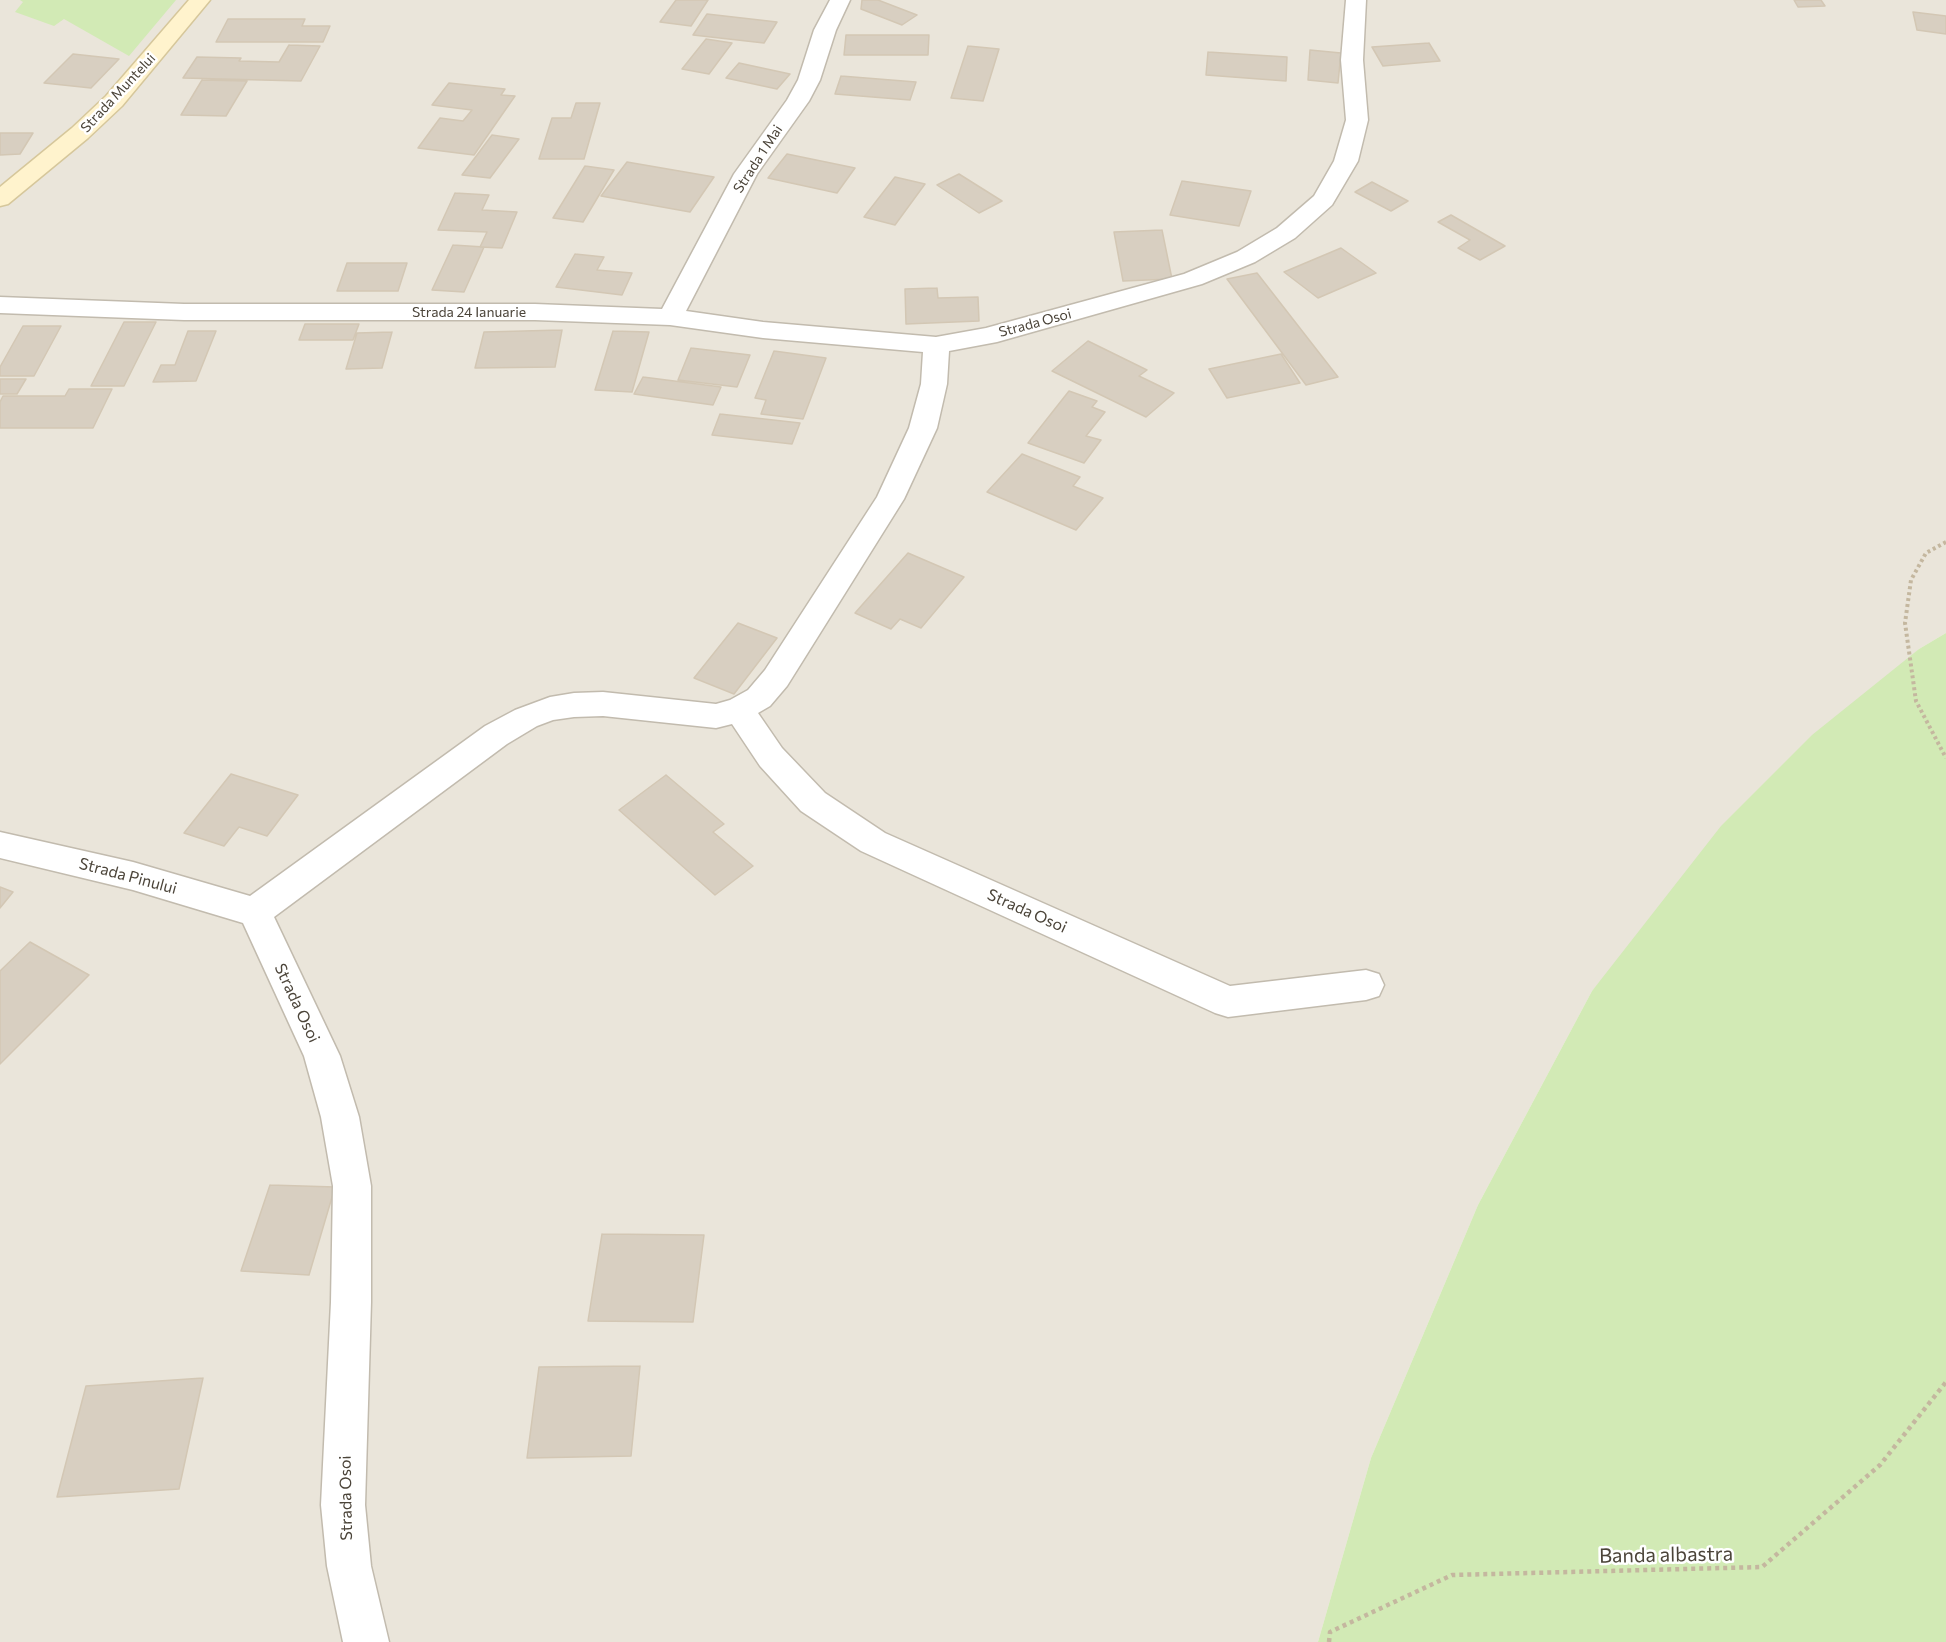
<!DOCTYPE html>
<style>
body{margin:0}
canvas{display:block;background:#f6f3ec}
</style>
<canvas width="1946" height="1642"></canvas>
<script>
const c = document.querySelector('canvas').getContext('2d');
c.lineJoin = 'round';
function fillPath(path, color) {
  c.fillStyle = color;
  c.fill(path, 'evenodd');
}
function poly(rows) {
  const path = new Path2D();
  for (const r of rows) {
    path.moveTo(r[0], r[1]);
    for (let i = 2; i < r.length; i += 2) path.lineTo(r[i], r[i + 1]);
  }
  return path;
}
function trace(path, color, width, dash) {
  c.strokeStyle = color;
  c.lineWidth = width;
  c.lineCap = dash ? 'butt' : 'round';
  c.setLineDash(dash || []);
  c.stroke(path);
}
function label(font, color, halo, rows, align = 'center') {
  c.font = font + ' Commissioner,sans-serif';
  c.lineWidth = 5;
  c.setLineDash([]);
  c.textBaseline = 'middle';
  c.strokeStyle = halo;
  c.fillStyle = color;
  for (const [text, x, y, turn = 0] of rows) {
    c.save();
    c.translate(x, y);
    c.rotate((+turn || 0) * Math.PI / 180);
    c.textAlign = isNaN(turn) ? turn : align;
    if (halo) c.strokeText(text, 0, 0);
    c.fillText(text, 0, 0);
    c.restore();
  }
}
fillPath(poly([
 [0,0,1946,0,1946,633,1919,649,1592,991,1478,1205,1371,1458,1318,1642,0,1642]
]), '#eae5da');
fillPath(poly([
 [20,0,176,0,129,56,64,19,54,26,15,12,23,2],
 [1946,633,1946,1642,1318,1642,1371,1458,1478,1205,1592,991,1721,826,1812,735,1919,649]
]), '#d2eab5');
const building = poly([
 [676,0,708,0,691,26,660,22,676,0],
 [862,0,878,0,917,15,902,25,861,9,862,0],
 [1794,0,1821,0,1825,6,1798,7,1794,0],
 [1913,12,1946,16,1946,34,1917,30,1913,12],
 [707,14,777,22,764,43,693,35,707,14],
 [228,19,305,19,302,26,330,26,323,42,216,42,228,19],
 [846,35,929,35,928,55,844,55,846,35],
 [706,39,732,43,709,74,682,69,706,39],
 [1429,43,1440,61,1383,66,1372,47,1429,43],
 [289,45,320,46,301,81,183,78,197,57,241,58,239,61,279,62,289,45],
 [968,46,999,49,983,101,951,98,968,46],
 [1310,50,1341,53,1338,83,1308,80,1310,50],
 [1208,52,1287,57,1286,81,1206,75,1208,52],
 [73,54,119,59,91,88,44,83,73,54],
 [739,63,790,74,777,89,726,78,739,63],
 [841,76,916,82,910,100,835,94,841,76],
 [202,80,247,81,226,116,181,115,202,80],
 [449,83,505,89,501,95,515,96,474,155,418,148,440,118,463,121,472,110,432,105,449,83],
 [576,103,600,103,584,159,539,159,552,118,571,118,576,103],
 [0,133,33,133,20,154,0,155,0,133],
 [492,135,519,139,490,178,462,175,492,135],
 [787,154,855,168,837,193,768,178,787,154],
 [627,162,714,177,690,212,601,196,627,162],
 [585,166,614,170,583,222,553,218,585,166],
 [959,174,1002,201,979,213,937,185,959,174],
 [895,177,925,184,895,225,864,217,895,177],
 [1182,181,1251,191,1239,226,1170,215,1182,181],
 [1372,182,1408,201,1391,211,1355,192,1372,182],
 [455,193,489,195,482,210,517,212,502,248,480,247,487,232,438,230,455,193],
 [1451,215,1505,246,1480,260,1458,248,1470,240,1438,222,1451,215],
 [1162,230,1172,279,1123,281,1114,232,1162,230],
 [453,245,484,247,464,292,432,290,453,245],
 [1341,248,1376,273,1318,298,1284,272,1341,248],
 [575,254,604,257,597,270,632,273,622,295,556,287,575,254],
 [347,263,407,263,398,291,337,291,347,263],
 [1257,273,1338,377,1306,385,1227,279,1257,273],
 [937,288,938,298,978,297,979,321,906,324,905,289,937,288],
 [124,322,156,322,124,386,91,386,124,322],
 [305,324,359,324,353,340,299,340,305,324],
 [23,326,61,326,34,376,0,376,0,367,23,326],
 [562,330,555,367,475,368,484,332,562,330],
 [188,331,216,331,196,381,153,382,161,365,175,365,188,331],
 [613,331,649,332,632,392,595,390,613,331],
 [392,332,382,368,346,369,357,333,392,332],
 [1088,341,1147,370,1139,376,1174,393,1146,417,1052,371,1088,341],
 [691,348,750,355,737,387,678,380,691,348],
 [774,351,826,358,803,419,761,414,766,400,755,398,774,351],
 [1281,354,1300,383,1227,398,1209,369,1281,354],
 [643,377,721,387,713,405,634,394,643,377],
 [0,379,26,379,17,394,0,394,0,379],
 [69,389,112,389,93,428,0,428,0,402,3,396,65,396,69,389],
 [1069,391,1097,401,1092,407,1105,412,1086,436,1101,440,1084,463,1028,443,1069,391],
 [720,414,800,423,792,444,712,435,720,414],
 [1022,454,1080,477,1073,486,1103,498,1076,530,987,492,1022,454],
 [908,553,964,577,921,628,900,619,891,629,855,613,908,553],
 [738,623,777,638,734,694,694,678,738,623],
 [231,774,298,795,267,836,239,827,224,846,184,833,231,774],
 [666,775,724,824,713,832,753,866,715,895,619,810,666,775],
 [0,887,13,892,0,908,0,887],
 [30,942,89,975,0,1064,0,971,30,942],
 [270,1185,335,1187,309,1275,241,1271,270,1185],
 [602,1234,704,1235,693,1322,588,1321,602,1234],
 [640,1366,631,1456,527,1458,539,1367,640,1366],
 [203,1378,179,1489,57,1497,86,1386,203,1378]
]);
fillPath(building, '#d8cfc1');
trace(building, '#d3c7b4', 1.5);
const street = poly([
 [830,0,850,0,836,30,820,80,809,101,757,174,686,311,763,322,936,337,986,328,1184,274,1237,252,1277,228,1314,196,1334,161,1346,120,1341,60,1346,0,1366,0,1363,60,1368,120,1358,161,1332,205,1295,238,1255,262,1202,284,997,342,949,351,947,384,937,428,904,499,787,686,770,706,758,713,782,748,825,793,885,833,1230,986,1366,970,1379,974,1384,985,1379,996,1366,1000,1228,1017,1215,1013,861,851,801,811,760,766,732,724,716,728,603,716,574,717,553,720,537,726,507,744,274,917,340,1056,359,1117,371,1186,371,1302,365,1505,371,1566,389,1642,343,1642,327,1566,321,1505,331,1302,333,1186,321,1117,304,1056,243,923,133,890,0,858,0,832,133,862,250,896,485,726,515,710,550,697,574,693,603,692,716,704,730,700,748,690,765,670,877,497,909,428,921,384,923,352,763,338,670,325,535,320,184,320,0,313,0,297,184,304,535,304,662,309,734,174,787,100,798,80,814,30,830,0]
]);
const secondary = poly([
 [189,0,210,0,122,106,88,138,8,204,0,206,0,187,72,128,106,96,189,0]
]);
trace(street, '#c2bbae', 3);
trace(secondary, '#d6c79b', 3);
trace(poly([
 [1946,542,1926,553,1911,580,1905,623,1916,701,1946,758]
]), '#c4b79f', 4, [3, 3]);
trace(poly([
 [1329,1642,1330,1632,1452,1575,1762,1567,1880,1465,1946,1382]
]), '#c4b79f', 4.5, [4, 4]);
fillPath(street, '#fff');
fillPath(secondary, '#fff3cd');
label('14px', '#4b4439', '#fff', [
 ["Strada Muntelui",118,93,-47],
 ["Strada 1 Mai",758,159,-57],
 ["Strada 24 Ianuarie",469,312],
 ["Strada Osoi",1035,323,-15]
]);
label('16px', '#4b4439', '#fff', [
 ["Strada Pinului",128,876,15],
 ["Strada Osoi",1027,911,24],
 ["Strada Osoi",297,1003,65],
 ["Strada Osoi",346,1498,-91]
]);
label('20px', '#4b4439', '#fff', [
 ["Banda albastra",1666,1555,-1]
]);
</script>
